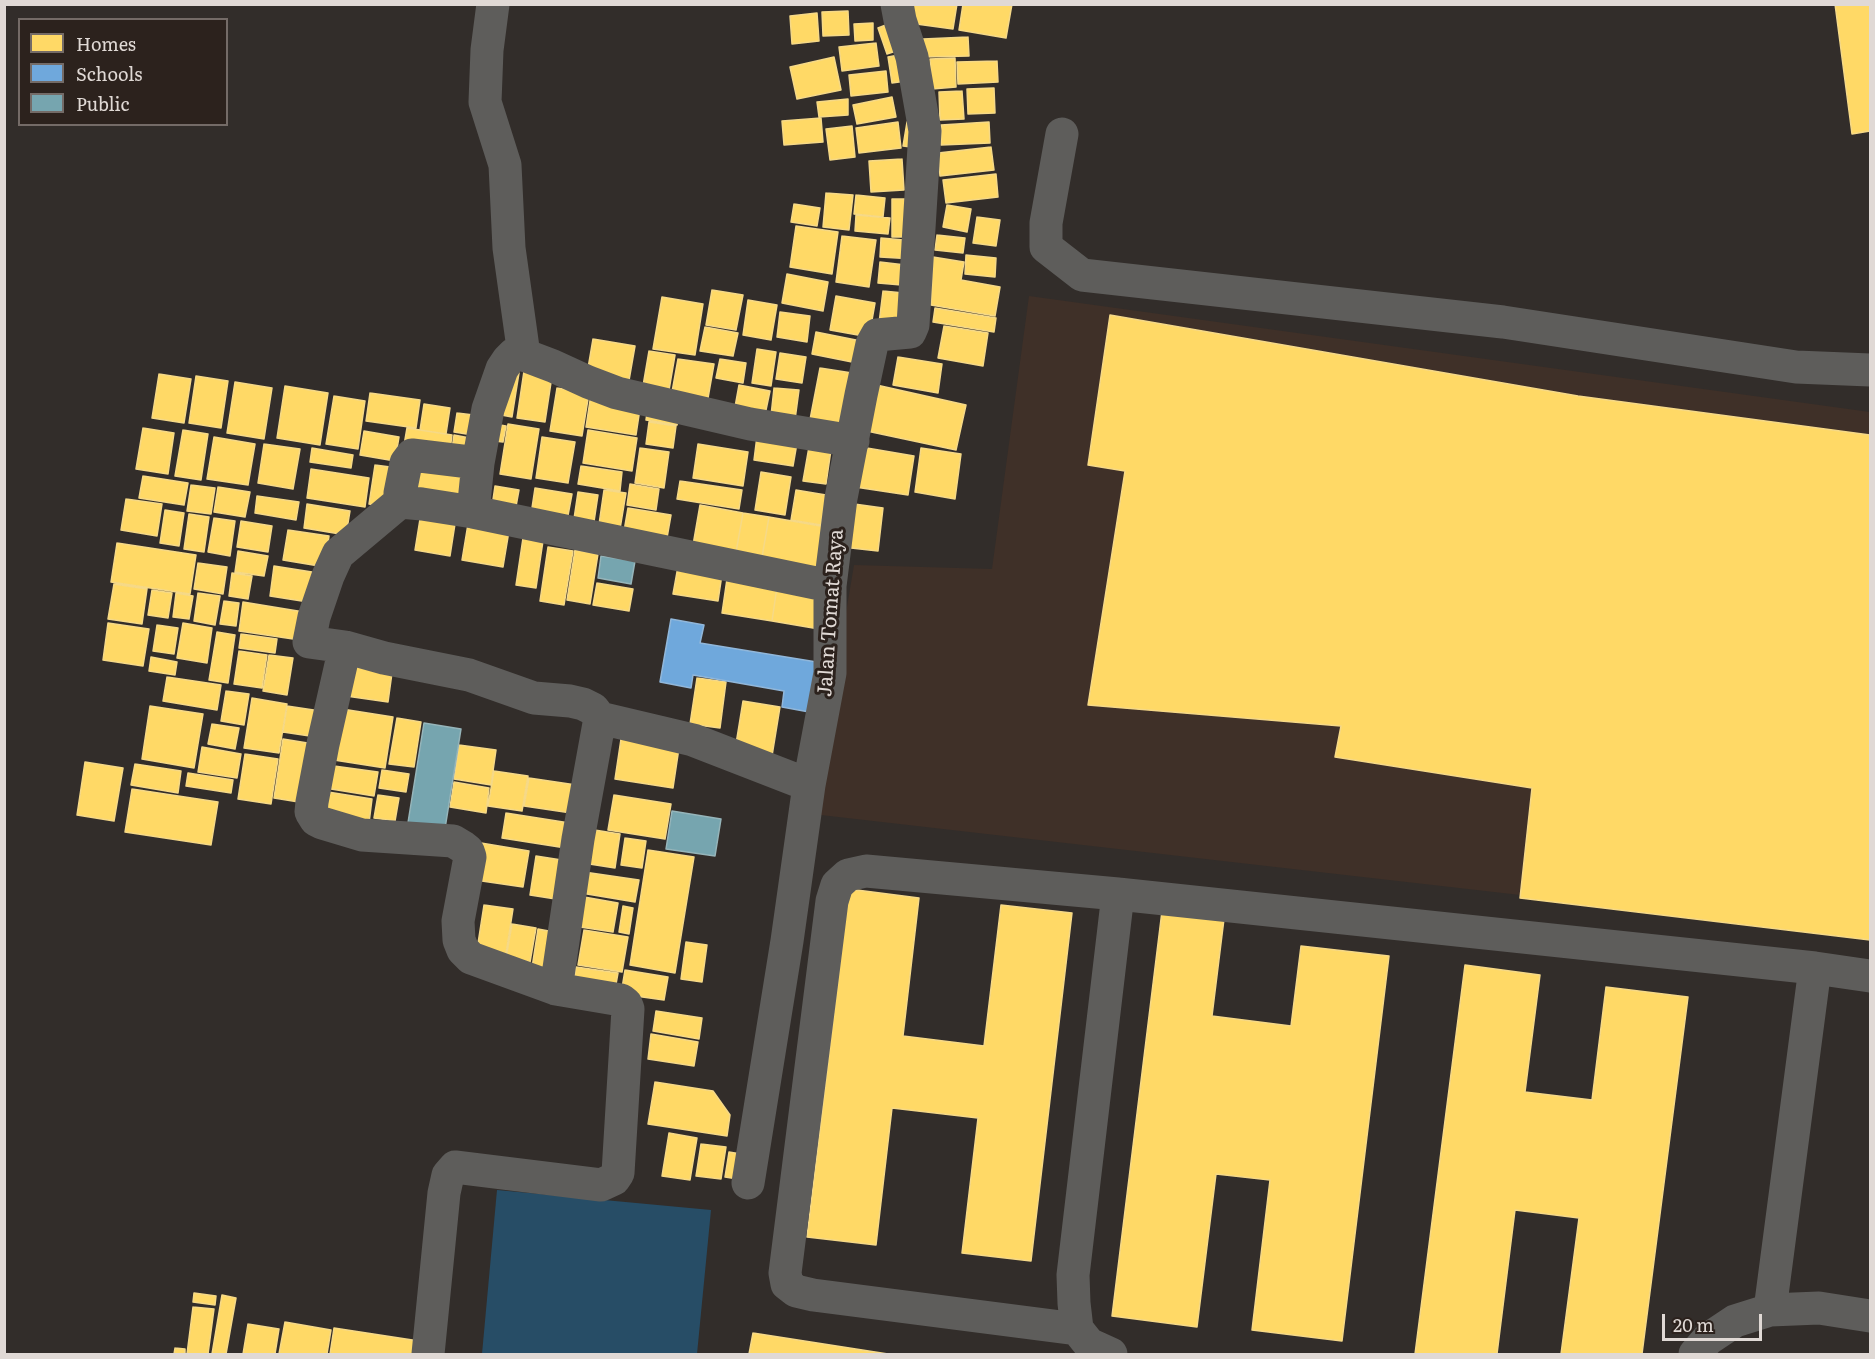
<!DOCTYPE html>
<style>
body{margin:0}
#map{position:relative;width:1875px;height:1359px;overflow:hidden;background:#322d2a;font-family:Literata,serif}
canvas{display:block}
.frame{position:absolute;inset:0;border:6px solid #e0d9d5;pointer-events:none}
.legend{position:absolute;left:18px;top:18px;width:210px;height:108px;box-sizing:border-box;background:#2c221d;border:2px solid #746b67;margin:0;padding:8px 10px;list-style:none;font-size:18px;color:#e0d9d5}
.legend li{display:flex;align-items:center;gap:12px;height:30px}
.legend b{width:30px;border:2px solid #746b67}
.scale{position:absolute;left:1662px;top:1314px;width:100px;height:27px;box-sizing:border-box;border:3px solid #e0d9d5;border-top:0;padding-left:8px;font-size:18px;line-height:21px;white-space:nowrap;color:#e0d9d5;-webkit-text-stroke:4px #2c221d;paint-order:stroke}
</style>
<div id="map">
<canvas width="1875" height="1359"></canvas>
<div class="frame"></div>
<ul class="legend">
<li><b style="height:16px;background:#ffd966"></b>Homes</li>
<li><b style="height:16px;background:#6fa8dc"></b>Schools</li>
<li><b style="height:16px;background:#76a5af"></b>Public</li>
</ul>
<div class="scale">20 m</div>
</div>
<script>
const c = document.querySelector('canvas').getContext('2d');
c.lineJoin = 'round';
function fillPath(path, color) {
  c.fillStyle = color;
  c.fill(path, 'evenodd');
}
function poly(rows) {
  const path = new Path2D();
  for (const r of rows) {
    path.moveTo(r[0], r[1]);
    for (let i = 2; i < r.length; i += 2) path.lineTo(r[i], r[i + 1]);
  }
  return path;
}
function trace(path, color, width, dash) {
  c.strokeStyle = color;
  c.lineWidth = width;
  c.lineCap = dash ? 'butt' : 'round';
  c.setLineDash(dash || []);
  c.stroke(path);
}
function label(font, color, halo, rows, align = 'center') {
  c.font = font + ' Literata,serif';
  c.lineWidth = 6;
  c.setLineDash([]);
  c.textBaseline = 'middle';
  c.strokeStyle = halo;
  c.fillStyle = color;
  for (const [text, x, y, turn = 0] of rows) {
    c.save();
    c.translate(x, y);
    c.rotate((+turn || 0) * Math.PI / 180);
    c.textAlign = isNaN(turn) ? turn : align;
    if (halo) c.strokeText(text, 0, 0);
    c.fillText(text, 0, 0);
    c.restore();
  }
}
fillPath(poly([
 [1029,296,1870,412,1870,935,812,814,854,565,992,569]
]), '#3f3028');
fillPath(poly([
 [497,1190,711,1210,697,1354,482,1354]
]), '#274d66');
const homes = poly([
 [911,4,957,4,953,29,909,23,911,4],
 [963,4,1012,4,1006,38,959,30,963,4],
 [1835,4,1870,4,1870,131,1852,134,1835,4],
 [848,11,849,35,823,36,822,12,848,11],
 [817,13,819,41,792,44,790,16,817,13],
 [896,21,905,48,887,54,878,28,896,21],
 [873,23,873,40,855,41,854,24,873,23],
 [968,37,969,56,923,57,923,39,968,37],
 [876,43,879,66,842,71,839,47,876,43],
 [909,53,913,80,892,83,888,57,909,53],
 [834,57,841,90,797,99,790,67,834,57],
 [955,58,956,87,932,89,930,59,955,58],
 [997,61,998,82,958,84,957,62,997,61],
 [886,71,888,92,851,96,849,75,886,71],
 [994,88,995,113,968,114,967,89,994,88],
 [962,91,964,119,940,120,939,92,962,91],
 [892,97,896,117,857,124,853,105,892,97],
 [848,99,848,115,819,117,817,102,848,99],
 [821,118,823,142,784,145,782,121,821,118],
 [898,122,901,148,859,153,856,128,898,122],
 [907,122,919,148,903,146,907,122],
 [989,122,990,143,941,145,941,125,989,122],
 [852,126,855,157,830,160,826,129,852,126],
 [991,147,994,170,940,176,938,153,991,147],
 [902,159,904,190,871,192,869,161,902,159],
 [996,174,998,197,946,203,943,180,996,174],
 [826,193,853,195,849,230,823,227,826,193],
 [856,195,885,198,883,217,854,214,856,195],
 [892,199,913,199,913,237,892,237,892,199],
 [794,204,820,208,817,226,791,222,794,204],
 [947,205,971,209,967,232,943,227,947,205],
 [856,215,890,218,888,234,855,231,856,215],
 [977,217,1000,220,996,246,973,243,977,217],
 [796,226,838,232,832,274,790,267,796,226],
 [937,235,965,238,963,253,935,250,937,235],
 [842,236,876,240,869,287,836,282,842,236],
 [881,238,915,241,914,259,880,257,881,238],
 [966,255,996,258,995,277,965,274,966,255],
 [933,257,964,262,961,280,1000,287,995,316,931,305,933,257],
 [880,262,914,266,913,286,878,283,880,262],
 [787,274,828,282,823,311,782,303,787,274],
 [712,290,743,295,736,330,706,325,712,290],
 [883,291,914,294,911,327,879,323,883,291],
 [836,296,875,303,869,337,830,330,836,296],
 [662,297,703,304,695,355,653,349,662,297],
 [748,300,777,305,771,340,743,335,748,300],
 [935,308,996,318,994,332,933,322,935,308],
 [780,312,810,316,807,342,777,337,780,312],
 [1110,315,1578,396,1870,435,1870,940,1520,898,1532,788,1335,757,1341,726,1088,705,1125,471,1088,465,1110,315],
 [944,326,988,333,983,366,938,358,944,326],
 [705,327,738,333,733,356,700,351,705,327],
 [816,332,866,342,862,364,812,354,816,332],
 [593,339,635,346,628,386,586,380,593,339],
 [757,349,776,352,771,386,752,383,757,349],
 [649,351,675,355,669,390,643,386,649,351],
 [780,353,806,357,802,383,776,379,780,353],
 [898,357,942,364,938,393,893,385,898,357],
 [678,359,714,364,708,398,672,392,678,359],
 [720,359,746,363,743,383,716,378,720,359],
 [820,368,852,373,840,436,808,430,820,368],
 [504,370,519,373,512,417,496,414,504,370],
 [524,371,552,376,545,422,517,418,524,371],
 [159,374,191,379,184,423,152,418,159,374],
 [196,376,228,381,221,428,189,423,196,376],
 [235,382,272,388,264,439,227,433,235,382],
 [872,384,966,405,956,450,862,430,872,384],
 [739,385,770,391,763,424,733,418,739,385],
 [285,386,328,393,320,445,277,438,285,386],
 [557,388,589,393,582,436,550,431,557,388],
 [774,388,799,390,794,427,770,425,774,388],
 [370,393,420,400,416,428,366,421,370,393],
 [591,394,641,402,636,435,586,427,591,394],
 [334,396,365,401,358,449,326,444,334,396],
 [424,404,450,408,446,434,420,430,424,404],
 [648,405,680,410,677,425,646,420,648,405],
 [457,413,482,416,479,436,454,432,457,413],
 [649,422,676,426,673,448,646,444,649,422],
 [488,423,506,426,503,442,486,440,488,423],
 [508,424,539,429,531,479,500,474,508,424],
 [143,428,174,433,168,474,136,469,143,428],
 [407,428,452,435,449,458,403,451,407,428],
 [183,430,208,434,201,480,175,476,183,430],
 [588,430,637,438,632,471,583,463,588,430],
 [364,431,399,437,395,461,360,455,364,431],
 [454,435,475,439,451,456,454,435],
 [757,436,797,443,793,466,754,460,757,436],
 [214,437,255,444,248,485,207,479,214,437],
 [542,437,575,442,568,483,536,478,542,437],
 [264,444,300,449,293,489,258,483,264,444],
 [698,444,748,452,743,486,693,478,698,444],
 [809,447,831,450,826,484,803,481,809,447],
 [861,447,914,456,908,495,855,487,861,447],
 [312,448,353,455,351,468,310,462,312,448],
 [640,448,669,452,664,488,635,483,640,448],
 [921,448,961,454,955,499,915,492,921,448],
 [375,465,398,468,392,508,369,504,375,465],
 [420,465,468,472,463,506,414,498,420,465],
 [581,466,622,472,620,491,578,484,581,466],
 [311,469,369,478,365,507,307,498,311,469],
 [761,472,791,477,785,515,755,510,761,472],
 [143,476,188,483,184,505,139,498,143,476],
 [680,481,742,490,739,509,677,499,680,481],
 [630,484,659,489,656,510,627,505,630,484],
 [191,485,215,488,211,514,187,511,191,485],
 [495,486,519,490,514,517,491,513,495,486],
 [218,487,250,492,245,517,214,512,218,487],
 [535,488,572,494,566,526,530,521,535,488],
 [604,490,626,493,618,541,597,538,604,490],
 [796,490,826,495,821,525,791,520,796,490],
 [578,492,598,495,592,535,572,532,578,492],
 [257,496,299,502,296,520,255,513,257,496],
 [126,499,162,504,157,536,121,530,126,499],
 [847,503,883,508,878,551,842,547,847,503],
 [307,504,350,511,346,535,304,528,307,504],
 [700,505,743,513,735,558,692,551,700,505],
 [628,508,671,515,665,549,622,543,628,508],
 [165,510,184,513,179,546,160,543,165,510],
 [743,513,769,517,761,563,735,558,743,513],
 [189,514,209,517,204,552,184,549,189,514],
 [769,517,832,528,824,574,761,563,769,517],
 [214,518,235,521,230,556,208,552,214,518],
 [420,519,455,524,450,556,415,550,420,519],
 [241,521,272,526,268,552,237,547,241,521],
 [468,524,509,531,503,567,462,560,468,524],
 [288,530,329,536,325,567,283,560,288,530],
 [523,538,543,541,536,588,516,585,523,538],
 [117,543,196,555,190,594,111,582,117,543],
 [548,547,573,551,564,605,540,601,548,547],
 [575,550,598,554,590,604,567,600,575,550],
 [238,551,268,556,264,576,235,572,238,551],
 [679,561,723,568,718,601,673,594,679,561],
 [198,563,227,567,223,594,194,589,198,563],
 [274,566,312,572,308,602,270,596,274,566],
 [728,572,778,580,772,621,722,613,728,572],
 [232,573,252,576,248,599,229,596,232,573],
 [778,580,826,587,819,629,772,621,778,580],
 [597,583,633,589,629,611,593,605,597,583],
 [114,584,147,589,142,624,108,619,114,584],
 [152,590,172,593,168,618,148,615,152,590],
 [176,593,193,596,189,619,173,617,176,593],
 [198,593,220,596,215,625,194,621,198,593],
 [224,601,239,603,236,626,220,624,224,601],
 [243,602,304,612,300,640,239,631,243,602],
 [108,623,149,629,143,666,103,660,108,623],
 [183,623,212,628,207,663,177,658,183,623],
 [157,625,178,628,174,654,153,651,157,625],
 [217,632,235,635,228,683,209,680,217,632],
 [241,634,277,639,275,653,239,648,241,634],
 [239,651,267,655,262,688,234,684,239,651],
 [269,655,293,658,287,695,263,691,269,655],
 [151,657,177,662,175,675,149,671,151,657],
 [351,666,392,673,388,702,346,696,351,666],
 [167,677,221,685,217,710,163,701,167,677],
 [697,678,726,682,720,728,690,724,697,678],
 [226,691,249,694,244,725,221,721,226,691],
 [252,698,287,704,279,753,244,748,252,698],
 [743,701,780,707,772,756,735,750,743,701],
 [150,706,203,714,194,768,142,759,150,706],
 [287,706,327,712,323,738,283,732,287,706],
 [342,709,393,717,385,768,334,760,342,709],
 [397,718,421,722,414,767,389,764,397,718],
 [212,724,239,728,235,749,208,744,212,724],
 [283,739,320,745,311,804,274,798,283,739],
 [621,739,679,748,673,788,615,779,621,739],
 [459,745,496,750,491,785,454,779,459,745],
 [202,747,241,754,237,778,198,772,202,747],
 [245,754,278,759,271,804,238,799,245,754],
 [85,762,123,768,114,821,77,815,85,762],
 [135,764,181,771,178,793,131,785,135,764],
 [334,766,378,772,374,796,331,789,334,766],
 [382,770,409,774,406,792,379,788,382,770],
 [494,771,528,776,522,811,488,806,494,771],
 [188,773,233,780,231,793,186,786,188,773],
 [529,778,583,786,578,814,524,806,529,778],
 [454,782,489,788,486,813,450,807,454,782],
 [132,789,218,802,211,845,125,832,132,789],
 [328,792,372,799,369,823,325,816,328,792],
 [378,795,399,798,395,821,374,818,378,795],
 [614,795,671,804,665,839,608,830,614,795],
 [506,813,576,824,572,849,502,838,506,813],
 [588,829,620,834,615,868,583,863,588,829],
 [625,838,646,841,642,868,621,865,625,838],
 [481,843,529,851,523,887,475,880,481,843],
 [648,850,694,857,675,973,630,965,648,850],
 [536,856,568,861,562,900,530,895,536,856],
 [584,872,639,880,635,902,581,893,584,872],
 [849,889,919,898,903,1036,984,1046,1001,905,1072,913,1031,1261,962,1253,978,1118,892,1108,876,1245,807,1237,849,889],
 [584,897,618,903,613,932,580,927,584,897],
 [484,905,513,909,505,960,476,956,484,905],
 [623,906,633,908,629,934,619,932,623,906],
 [1162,911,1224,919,1212,1016,1291,1026,1301,946,1389,956,1342,1341,1252,1330,1270,1180,1216,1174,1197,1327,1112,1316,1162,911],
 [512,924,536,928,530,962,506,958,512,924],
 [538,929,565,934,558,978,531,974,538,929],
 [584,930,628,937,622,972,578,965,584,930],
 [686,942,707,945,702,982,681,979,686,942],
 [1465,965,1540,975,1525,1092,1592,1100,1606,987,1688,997,1642,1354,1561,1354,1579,1218,1515,1210,1497,1354,1415,1354,1465,965],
 [576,967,618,973,614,995,573,988,576,967],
 [625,970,668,977,664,1000,621,994,625,970],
 [656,1011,702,1018,699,1039,653,1031,656,1011],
 [651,1034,698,1042,694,1066,648,1059,651,1034],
 [655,1082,713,1091,730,1115,727,1136,648,1124,655,1082],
 [669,1133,697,1138,690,1180,662,1176,669,1133],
 [701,1144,726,1147,721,1179,696,1176,701,1144],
 [729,1152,747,1155,744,1180,725,1177,729,1152],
 [194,1293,216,1296,215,1305,193,1302,194,1293],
 [222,1295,236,1298,226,1354,212,1354,222,1295],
 [193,1307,214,1309,208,1354,187,1354,193,1307],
 [285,1322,331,1330,327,1354,279,1354,285,1322],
 [248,1324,279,1329,275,1354,243,1354,248,1324],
 [334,1328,419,1341,417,1354,330,1354,334,1328],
 [753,1333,888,1354,749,1354,753,1333],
 [175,1348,185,1349,185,1354,174,1354,175,1348]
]);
fillPath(homes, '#ffd966');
trace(homes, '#f6d987', 1.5);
const schools = poly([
 [671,619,704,625,700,643,829,664,820,714,782,707,784,691,693,675,691,688,660,682,671,619]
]);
fillPath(schools, '#6fa8dc');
trace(schools, '#91b7da', 1.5);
const public = poly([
 [601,556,635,561,631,584,598,578,601,556],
 [424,723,461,729,443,841,406,835,424,723],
 [672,811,721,819,715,856,666,849,672,811]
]);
fillPath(public, '#76a5af');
trace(public, '#96b5ba', 1.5);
trace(poly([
 [493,4,487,50,485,102,505,165,509,248,524,355],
 [1062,134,1046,223,1046,247,1082,275,1503,322,1796,367,1870,370],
 [400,502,400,493,406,463,412,455,478,463],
 [473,512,830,586],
 [345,647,323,744,312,802,311,812,316,820,322,823,362,835,453,841,463,847,468,851,470,857,458,921,459,940,463,950,471,958,556,989,621,1000,626,1004,628,1009,618,1173,614,1179,601,1185,455,1167,448,1175,444,1193,428,1354],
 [809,785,693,740,600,718,593,709,583,704,570,701,534,698,469,675,384,658,345,647,309,642,314,617,328,576,338,554,400,502,422,504,473,512,478,463,488,409,502,369,508,360,514,354,524,355,553,366,588,382,617,393,750,424,853,441],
 [556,989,578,839,600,718],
 [748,1183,787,941,809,785,830,673,830,586,841,498,861,395,872,344,877,335,910,332,913,325,925,131,912,57,900,20,897,4],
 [1770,1310,1815,968],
 [1077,1329,813,1295,796,1291,787,1284,785,1273,832,901,837,885,848,875,866,871,1118,894,1815,968,1870,976],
 [1111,1354,1089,1344,1077,1329,1074,1303,1073,1275,1118,894],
 [1695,1354,1708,1339,1735,1321,1770,1310,1819,1308,1870,1316]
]), '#5e5d5b', 33);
label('20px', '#e0d9d5', '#2c221d', [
 ["Jalan Tomat Raya",831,613,-86]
]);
</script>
